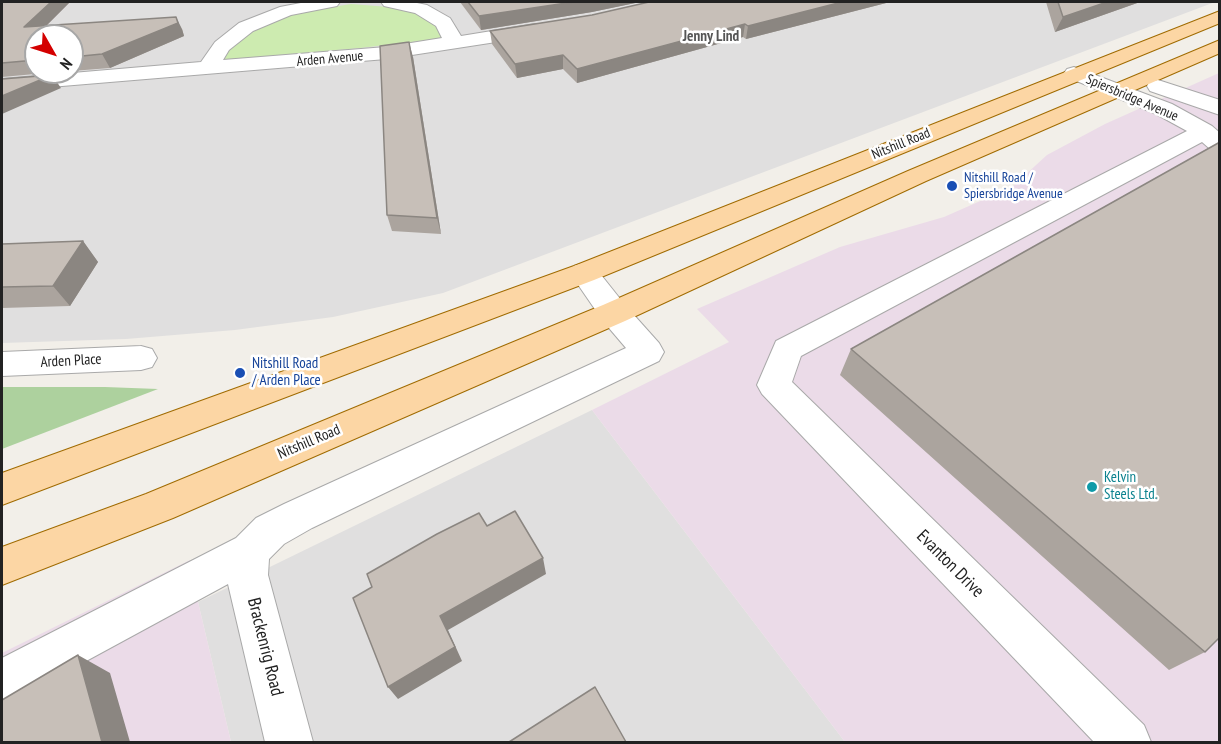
<!DOCTYPE html>
<style>
body{margin:0}
#map{position:relative;width:1221px;height:744px;overflow:hidden;background:#f2efe9;font-family:"PT Sans Narrow",sans-serif}
canvas{display:block}
.frame{position:absolute;inset:0;border:3px solid #222;pointer-events:none}
.north{position:absolute;left:24px;top:24px;width:60px;height:60px;box-sizing:border-box;background:#fff;border:2px solid #a7a7a7;border-radius:50%;rotate:129deg;font-size:16px;font-weight:700;line-height:24px;text-align:center;color:#222}
.north::after{content:'';display:block;margin:auto;width:21px;height:27px;background:#d40000;clip-path:polygon(50% 0,100% 100%,50% 72%,0 100%)}
</style>
<div id="map">
<canvas width="1221" height="744"></canvas>
<div class="frame"></div>
<div class="north">N</div>
</div>
<script>
const c = document.querySelector('canvas').getContext('2d');
c.lineJoin = 'round';
function fillPath(path, color) {
  c.fillStyle = color;
  c.fill(path, 'evenodd');
}
function poly(rows) {
  const path = new Path2D();
  for (const r of rows) {
    path.moveTo(r[0], r[1]);
    for (let i = 2; i < r.length; i += 2) path.lineTo(r[i], r[i + 1]);
  }
  return path;
}
function trace(path, color, width, dash) {
  c.strokeStyle = color;
  c.lineWidth = width;
  c.lineCap = dash ? 'butt' : 'round';
  c.setLineDash(dash || []);
  c.stroke(path);
}
function label(font, color, halo, rows, align = 'center') {
  c.font = font + ' "PT Sans Narrow",sans-serif';
  c.lineWidth = 5;
  c.setLineDash([]);
  c.textBaseline = 'middle';
  c.strokeStyle = halo;
  c.fillStyle = color;
  for (const [text, x, y, turn = 0] of rows) {
    c.save();
    c.translate(x, y);
    c.rotate((+turn || 0) * Math.PI / 180);
    c.textAlign = isNaN(turn) ? turn : align;
    if (halo) c.strokeText(text, 0, 0);
    c.fillText(text, 0, 0);
    c.restore();
  }
}
fillPath(poly([
 [2,2,1215,2,443,293,333,317,235,330,126,339,2,343],
 [36,36,72,36,72,72,36,72],
 [592,410,845,742,231,742,198,602]
]), '#e0dfdf');
fillPath(poly([
 [1219,73,1219,742,845,742,592,410,729,342,697,309,840,247,944,217,1012,187,1047,155,1105,124],
 [190,560,198,602,231,742,2,742,2,653]
]), '#ebdbe8');
fillPath(poly([
 [351,4,402,8,422,15,436,24,444,36,437,39,360,48,223,60,231,46,247,33,295,13]
]), '#cdebb0');
fillPath(poly([
 [2,387,105,387,158,389,2,449]
]), '#add19e');
const minor = poly([
 [306,2,340,2,337,6,291,15,253,31,229,50,223,60,386,47,442,38,436,26,415,13,384,6,381,2,412,2,427,5,450,18,461,36,535,24,542,26,545,30,542,34,535,36,386,59,2,91,2,79,201,62,215,42,239,23,280,7,306,2],
 [1074,67,1172,104,1212,126,1220,133,1220,151,1210,149,1202,142,801,356,792,382,1144,725,1151,742,1094,742,762,394,757,385,776,341,1187,131,1156,114,1067,77,1064,73,1067,69,1074,67],
 [1158,80,1220,100,1220,115,1150,91,1147,86,1150,81,1158,80],
 [584,263,594,266,625,305,659,343,664,352,659,361,312,528,284,544,269,559,268,575,313,742,265,742,228,584,18,698,2,705,2,658,236,538,256,518,284,504,626,348,603,321,570,273,574,266,584,263],
 [141,346,152,349,157,358,152,367,141,370,2,376,2,352,141,346]
]);
const major = poly([
 [1220,11,1220,23,594,280,2,505,2,473,574,266,1220,11],
 [1220,40,1220,53,926,181,625,321,173,518,2,585,2,547,146,494,603,305,908,171,1220,40]
]);
trace(minor, '#a9a9a9', 2);
trace(major, '#a06b00', 2);
fillPath(minor, '#fff');
fillPath(major, '#fcd6a4');
fillPath(poly([
 [2,2,70,2,46,26,182,29,184,36,110,68,72,71,72,36,36,36,36,72,57,72,2,77,2,79],
 [460,2,640,2,592,12,481,30],
 [890,2,746,39,743,37,577,83,563,69,517,78,492,44,490,31,592,15],
 [1046,2,1140,2,1055,32],
 [413,57,441,234,392,231,387,215],
 [83,241,98,262,70,306,2,308,2,244],
 [851,349,1205,652,1169,670,840,375]
]), '#aba49e');
fillPath(poly([
 [51,2,70,2,36,36,24,27],
 [573,2,640,2,592,12,481,30,479,16],
 [842,2,890,2,746,39,748,26],
 [1107,2,1140,2,1055,32,1063,17],
 [176,17,182,29,184,36,110,68,102,54],
 [745,24,743,37,577,83,577,69],
 [409,42,413,57,441,234,437,218],
 [563,55,563,69,517,78,515,64],
 [52,75,61,88,2,114,2,96],
 [83,241,98,262,70,306,53,286],
 [543,558,546,574,448,630,462,661,398,699,388,687,440,616],
 [78,655,110,673,130,742,102,742]
]), '#8b8681');
const building = poly([
 [2,2,51,2,24,27,176,17,178,23,102,54,72,57,72,36,36,36,36,60,2,63,2,2],
 [468,2,573,2,479,16,468,2],
 [649,2,842,2,748,26,745,24,577,69,563,55,515,64,490,31,592,15,649,2],
 [1058,2,1107,2,1063,17,1058,2],
 [409,42,437,218,387,215,380,46,409,42],
 [52,75,2,96,2,79,52,75],
 [1220,142,1220,637,1205,652,851,349,1220,142],
 [83,241,53,286,2,287,2,244,83,241],
 [515,511,543,558,440,616,455,647,388,687,353,598,372,587,367,574,437,534,479,513,487,526,515,511],
 [78,655,102,742,2,742,2,700,78,655],
 [595,687,626,742,509,742,595,687]
]);
fillPath(building, '#c7bfb8');
trace(building, '#8b8681', 1.5);
for (const [x, y, r, color] of [
 [952,186,6,"#1a4fb4"],
 [240,373,6,"#1a4fb4"],
 [1092,487,6,"#0f9aa8"]
]) {
  const dot = new Path2D();
  dot.arc(x, y, r, 0, 2 * Math.PI);
  c.fillStyle = color;
  c.fill(dot);
  trace(dot, '#fff', 2);
}
label('14px', '#222', '#fff', [
 ["Arden Avenue",330,59,-5],
 ["Spiersbridge Avenue",1132,98,23],
 ["Nitshill Road",901,144,-22]
]);
label('14px', '#164399', '#fff', [
 ["Nitshill Road /",964,178],
 ["Spiersbridge Avenue",964,194]
], 'left');
label('bold 15px', '#555', '#fff', [
 ["Jenny Lind",711,37]
]);
label('15px', '#222', '#fff', [
 ["Arden Place",71,361,-3],
 ["Nitshill Road",309,442,-23]
]);
label('15px', '#164399', '#fff', [
 ["Nitshill Road",252,364],
 ["/ Arden Place",252,381]
], 'left');
label('15px', '#0d838f', '#fff', [
 ["Kelvin",1104,478],
 ["Steels Ltd.",1104,495]
], 'left');
label('18px', '#222', '#fff', [
 ["Evanton Drive",950,564,45],
 ["Brackenrig Road",265,647,76]
]);
</script>
